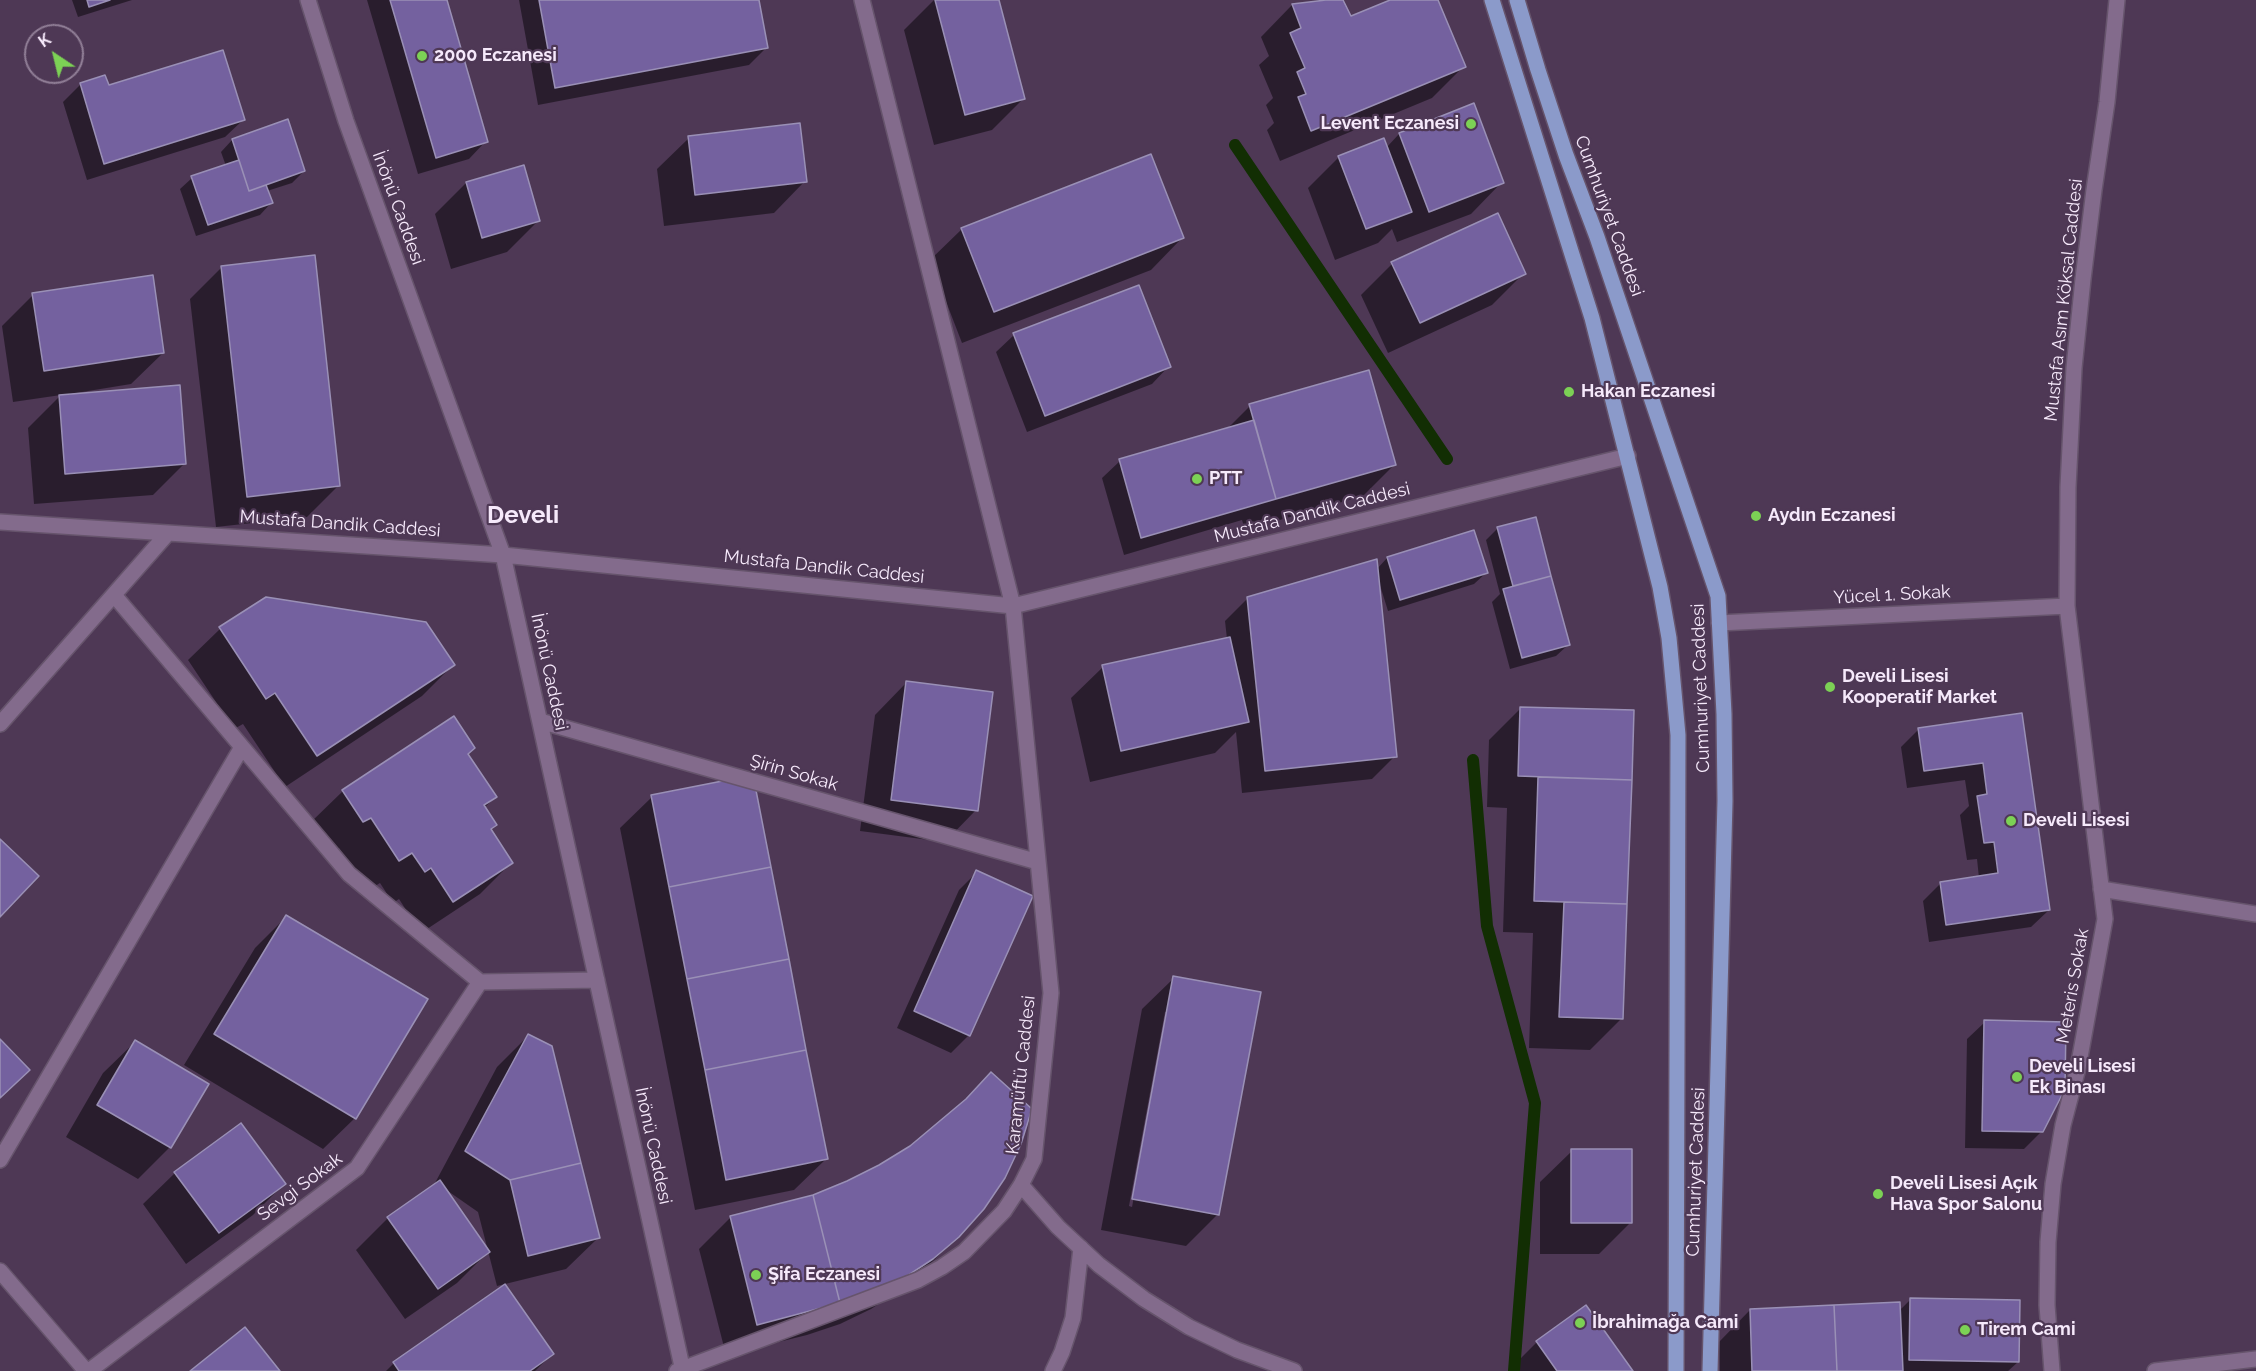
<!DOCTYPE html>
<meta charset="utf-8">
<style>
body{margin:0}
#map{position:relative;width:2256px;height:1371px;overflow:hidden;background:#4e3855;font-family:Raleway,sans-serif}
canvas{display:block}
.north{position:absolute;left:24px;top:24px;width:60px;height:60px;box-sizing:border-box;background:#4e3855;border:2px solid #917f97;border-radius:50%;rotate:325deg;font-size:16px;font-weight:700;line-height:24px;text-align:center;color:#f6e9fb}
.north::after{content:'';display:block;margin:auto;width:21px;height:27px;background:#7cd155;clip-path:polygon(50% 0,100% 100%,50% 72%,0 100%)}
</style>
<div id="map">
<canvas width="2256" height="1371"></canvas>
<div class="north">K</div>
</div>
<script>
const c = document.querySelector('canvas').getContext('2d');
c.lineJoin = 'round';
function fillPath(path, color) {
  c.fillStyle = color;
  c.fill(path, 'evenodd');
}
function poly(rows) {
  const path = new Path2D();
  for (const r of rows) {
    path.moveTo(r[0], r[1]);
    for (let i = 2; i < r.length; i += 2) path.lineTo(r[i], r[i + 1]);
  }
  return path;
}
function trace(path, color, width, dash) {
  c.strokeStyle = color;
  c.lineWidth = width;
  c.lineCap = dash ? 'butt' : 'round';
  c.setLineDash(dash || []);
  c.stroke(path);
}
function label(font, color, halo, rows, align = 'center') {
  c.font = font + ' Raleway,sans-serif';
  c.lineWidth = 4.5;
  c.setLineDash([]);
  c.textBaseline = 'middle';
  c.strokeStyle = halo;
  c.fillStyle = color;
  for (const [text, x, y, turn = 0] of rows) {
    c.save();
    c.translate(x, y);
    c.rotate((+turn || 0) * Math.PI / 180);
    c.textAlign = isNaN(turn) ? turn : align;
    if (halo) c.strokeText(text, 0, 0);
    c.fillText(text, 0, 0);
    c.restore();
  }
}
fillPath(poly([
 [72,0,132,0,78,17],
 [367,0,445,0,486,141,469,159,418,174],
 [519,0,758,0,766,48,749,65,538,105],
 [934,0,998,0,1023,99,992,130,934,145,904,30],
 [1342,0,1350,18,1394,0,1437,0,1464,66,1432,98,1280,161,1267,130,1274,123,1266,105,1273,98,1259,65,1269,56,1261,37,1292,5],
 [105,77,108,87,243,120,225,137,87,180,63,102,80,85],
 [1399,134,1502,182,1471,214,1397,242,1392,229,1378,243,1335,260,1308,188,1339,157,1386,148],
 [689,138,805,181,774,213,664,226,657,169],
 [232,140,304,171,292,183,267,191,271,203,260,215,196,236,180,189,192,178,226,166,221,152],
 [466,183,539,220,507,252,451,269,435,214],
 [962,229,1182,238,1151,270,962,343,930,260],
 [1392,264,1524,273,1492,305,1388,353,1361,295],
 [222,267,339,485,307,517,216,527,190,299],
 [33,295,163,353,131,384,76,393,76,395,185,463,153,495,34,504,28,428,61,395,13,402,2,326],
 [1014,335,1169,366,1152,384,1027,432,996,352],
 [1250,406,1395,464,1363,496,1245,530,1242,520,1124,555,1102,478,1120,461,1226,430],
 [1534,518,1568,645,1556,656,1510,669,1492,602,1500,594,1486,540,1498,528],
 [1473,531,1486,573,1474,584,1388,611,1379,582,1395,756,1372,779,1242,793,1236,732,1215,753,1090,782,1071,698,1103,667,1227,639,1225,621,1248,598,1376,570,1387,558],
 [266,598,453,665,422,696,285,787,243,724,234,729,188,660,220,629],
 [906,683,976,810,945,842,860,831,875,715],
 [1521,708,1632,711,1621,1019,1590,1050,1529,1048,1533,933,1503,932,1507,808,1487,807,1489,740],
 [2021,714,2049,910,2031,927,1929,942,1923,901,1941,883,1979,878,1977,859,1967,860,1960,815,1969,806,1965,780,1907,788,1901,747,1919,729],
 [343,791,495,797,484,808,489,830,511,863,480,894,421,933,399,899,393,903,380,883,367,891,339,848,331,853,311,822],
 [652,797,826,1159,794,1190,695,1210,620,828],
 [977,872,969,1035,951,1053,897,1028,959,890],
 [286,917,355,1118,323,1149,184,1065,255,948],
 [1174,978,1218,1214,1186,1246,1101,1230,1142,1009],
 [1165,1012,1168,1012,1132,1207,1129,1206],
 [1985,1022,2042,1131,2024,1149,1965,1148,1967,1039],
 [529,1035,598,1238,566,1269,497,1286,478,1212,445,1189,488,1252,457,1283,405,1319,356,1250,388,1218,437,1184,435,1183,497,1067],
 [135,1042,207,1084,170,1147,138,1179,66,1137,103,1073],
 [240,1125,284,1184,253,1215,186,1264,143,1204,175,1173],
 [1572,1151,1631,1222,1599,1254,1540,1254,1540,1182],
 [814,1196,958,1236,926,1268,900,1290,871,1309,840,1324,807,1335,726,1355,699,1249,730,1218],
 [505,1286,552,1354,535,1371,386,1371,394,1363],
 [1911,1299,2018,1362,2008,1371,1720,1371,1719,1342,1750,1310,1899,1311],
 [1537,1342,1631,1371,1518,1371,1514,1365]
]), '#0007');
trace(poly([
 [1235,145,1447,459],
 [1473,760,1487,926,1535,1103,1514,1371]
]), '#122e03', 12);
const building = poly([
 [87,0,110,0,89,7,87,0],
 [390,0,447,0,488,142,436,158,390,0],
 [539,0,759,0,768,48,555,88,539,0],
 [935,0,999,0,1025,99,965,115,935,0],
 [1326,0,1343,0,1351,16,1390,0,1438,0,1466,67,1311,131,1298,97,1306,94,1297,72,1305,68,1290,33,1301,28,1292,4,1326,0],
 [223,50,245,120,104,164,80,83,105,75,109,85,223,50],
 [1474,103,1504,183,1429,212,1399,133,1474,103],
 [288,119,305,171,249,191,232,139,288,119],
 [800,123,807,182,695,195,688,136,800,123],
 [1384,138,1412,212,1366,229,1338,156,1384,138],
 [1151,154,1184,238,994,312,961,228,1151,154],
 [239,160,249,191,266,185,273,203,208,225,191,176,239,160],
 [524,165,540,221,482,238,466,182,524,165],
 [1498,213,1526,274,1420,323,1391,262,1498,213],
 [315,255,340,486,247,497,221,266,315,255],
 [153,275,164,353,44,371,32,293,153,275],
 [1139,285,1171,367,1045,416,1013,333,1139,285],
 [1369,370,1396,465,1276,499,1249,404,1369,370],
 [180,385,186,464,65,474,59,395,180,385],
 [1254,420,1276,499,1141,538,1119,459,1254,420],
 [1536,517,1551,576,1513,586,1497,527,1536,517],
 [1474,530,1488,573,1400,600,1387,557,1474,530],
 [1377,559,1397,757,1265,771,1247,597,1377,559],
 [1551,576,1570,645,1522,658,1503,589,1551,576],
 [266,597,426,622,455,665,317,756,275,693,266,699,219,627,266,597],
 [1230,637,1249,722,1121,751,1102,665,1230,637],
 [906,681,993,692,978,811,891,800,906,681],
 [1520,707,1634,710,1632,780,1518,776,1520,707],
 [2022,713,2050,910,1946,925,1940,882,1998,873,1994,842,1984,843,1977,796,1987,794,1983,763,1924,771,1918,728,2022,713],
 [454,716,475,748,468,754,497,797,484,805,497,825,491,829,513,863,453,902,431,868,425,872,412,853,399,861,371,818,363,822,342,790,454,716],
 [753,775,771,867,669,887,651,795,753,775],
 [1538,777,1632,780,1627,904,1534,901,1538,777],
 [0,839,39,876,0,917,0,839],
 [771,867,789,959,687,979,669,887,771,867],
 [976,870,1033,896,970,1036,914,1011,976,870],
 [1564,902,1627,904,1623,1019,1559,1017,1564,902],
 [286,915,428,999,356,1119,214,1034,286,915],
 [789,959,806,1050,705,1070,687,979,789,959],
 [1173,976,1261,992,1219,1215,1132,1199,1173,976],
 [1984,1020,2066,1022,2065,1089,2043,1132,1982,1131,1984,1020],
 [528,1034,552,1046,581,1163,510,1180,465,1151,528,1034],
 [0,1039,30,1070,0,1098,0,1039],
 [135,1040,209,1084,171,1148,97,1105,135,1040],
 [806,1050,828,1159,726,1180,705,1070,806,1050],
 [991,1072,1032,1109,1021,1144,1005,1178,984,1209,959,1237,933,1259,904,1278,840,1303,813,1195,847,1181,879,1165,910,1146,966,1099,991,1072],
 [241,1123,286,1184,219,1233,174,1172,241,1123],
 [1571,1149,1632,1149,1632,1223,1571,1223,1571,1149],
 [581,1163,600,1238,528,1256,510,1180,581,1163],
 [440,1180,490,1252,438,1289,387,1217,440,1180],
 [813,1195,840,1303,757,1325,730,1216,813,1195],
 [505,1284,554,1354,530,1371,399,1371,393,1362,505,1284],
 [1910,1298,2020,1300,2019,1362,1909,1360,1910,1298],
 [1900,1302,1903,1371,1837,1371,1834,1305,1900,1302],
 [1586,1305,1633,1371,1557,1371,1536,1341,1586,1305],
 [1834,1305,1837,1371,1752,1371,1750,1309,1834,1305],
 [245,1327,280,1371,190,1371,245,1327]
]);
fillPath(building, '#74619f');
trace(building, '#9a90b6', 1.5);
const minor = poly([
 [308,0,346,121,503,555,683,1371],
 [0,522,503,555,1013,606,1628,456],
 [114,595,349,874,480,982,597,980],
 [1719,623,2067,606],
 [540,721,1038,862],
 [0,724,168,533],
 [2101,889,2256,914],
 [0,1160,242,747],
 [1021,1185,1058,1227,1099,1265,1144,1299,1189,1327,1237,1350,1294,1371],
 [0,1271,86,1371],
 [89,1371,357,1168,480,982],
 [677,1371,918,1280,942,1267,964,1252,1004,1211,1021,1185,1034,1159,1051,993,1013,606,862,0],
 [1053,1371,1062,1352,1073,1318,1081,1248],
 [2052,1371,2047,1305,2048,1242,2053,1184,2063,1125,2078,1068,2105,919,2067,606,2068,487,2074,368,2083,279,2094,190,2107,102,2117,0],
 [2155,1371,2256,1359]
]);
const major = poly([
 [1492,0,1592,318,1660,587,1669,638,1678,735,1676,1371],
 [1517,0,1538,70,1566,155,1597,237,1718,596,1724,714,1725,801,1710,1371]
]);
trace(minor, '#66546c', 18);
trace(major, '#66546c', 18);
trace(minor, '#836b8c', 15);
trace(major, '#8b9aca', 15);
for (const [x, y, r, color] of [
 [422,56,6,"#7cd155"],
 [1471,124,6,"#7cd155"],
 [1569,392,6,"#7cd155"],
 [1197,479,6,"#7cd155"],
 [1756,516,6,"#7cd155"],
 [1830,687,6,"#7cd155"],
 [2011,821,6,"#7cd155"],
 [2017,1077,6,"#7cd155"],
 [1878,1194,6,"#7cd155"],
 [756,1275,6,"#7cd155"],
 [1580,1323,6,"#7cd155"],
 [1965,1330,6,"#7cd155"]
]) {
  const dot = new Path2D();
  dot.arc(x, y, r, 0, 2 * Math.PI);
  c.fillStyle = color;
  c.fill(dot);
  trace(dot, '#4e3855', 2);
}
label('bold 18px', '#f6e9fb', '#4e3855', [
 ["2000 Eczanesi",434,56],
 ["Levent Eczanesi",1459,124,"right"],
 ["Hakan Eczanesi",1581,392],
 ["PTT",1209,479],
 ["Aydın Eczanesi",1768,516],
 ["Develi Lisesi",1842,677],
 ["Kooperatif Market",1842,698],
 ["Develi Lisesi",2023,821],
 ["Develi Lisesi",2029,1067],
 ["Ek Binası",2029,1088],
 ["Develi Lisesi Açık",1890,1184],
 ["Hava Spor Salonu",1890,1205],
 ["Şifa Eczanesi",768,1275],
 ["İbrahimağa Cami",1592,1323],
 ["Tirem Cami",1977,1330]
], 'left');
label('18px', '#f6e9fb', '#4e3855', [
 ["İnönü Caddesi",398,208,70],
 ["Cumhuriyet Caddesi",1609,216,70],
 ["Mustafa Asım Köksal Caddesi",2064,300,-84],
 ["Mustafa Dandik Caddesi",1312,513,-14],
 ["Mustafa Dandik Caddesi",340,524,4],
 ["Mustafa Dandik Caddesi",824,567,6],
 ["Yücel 1. Sokak",1892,595,-3],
 ["İnönü Caddesi",549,672,78],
 ["Cumhuriyet Caddesi",1701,688,-92],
 ["Şirin Sokak",794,773,16],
 ["Meteris Sokak",2073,986,-80],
 ["Karamüftü Caddesi",1021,1075,-84],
 ["İnönü Caddesi",653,1146,78],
 ["Cumhuriyet Caddesi",1696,1172,-88],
 ["Sevgi Sokak",300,1187,-37]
]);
label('bold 24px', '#f6e9fb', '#4e3855', [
 ["Develi",523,516]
]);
</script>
